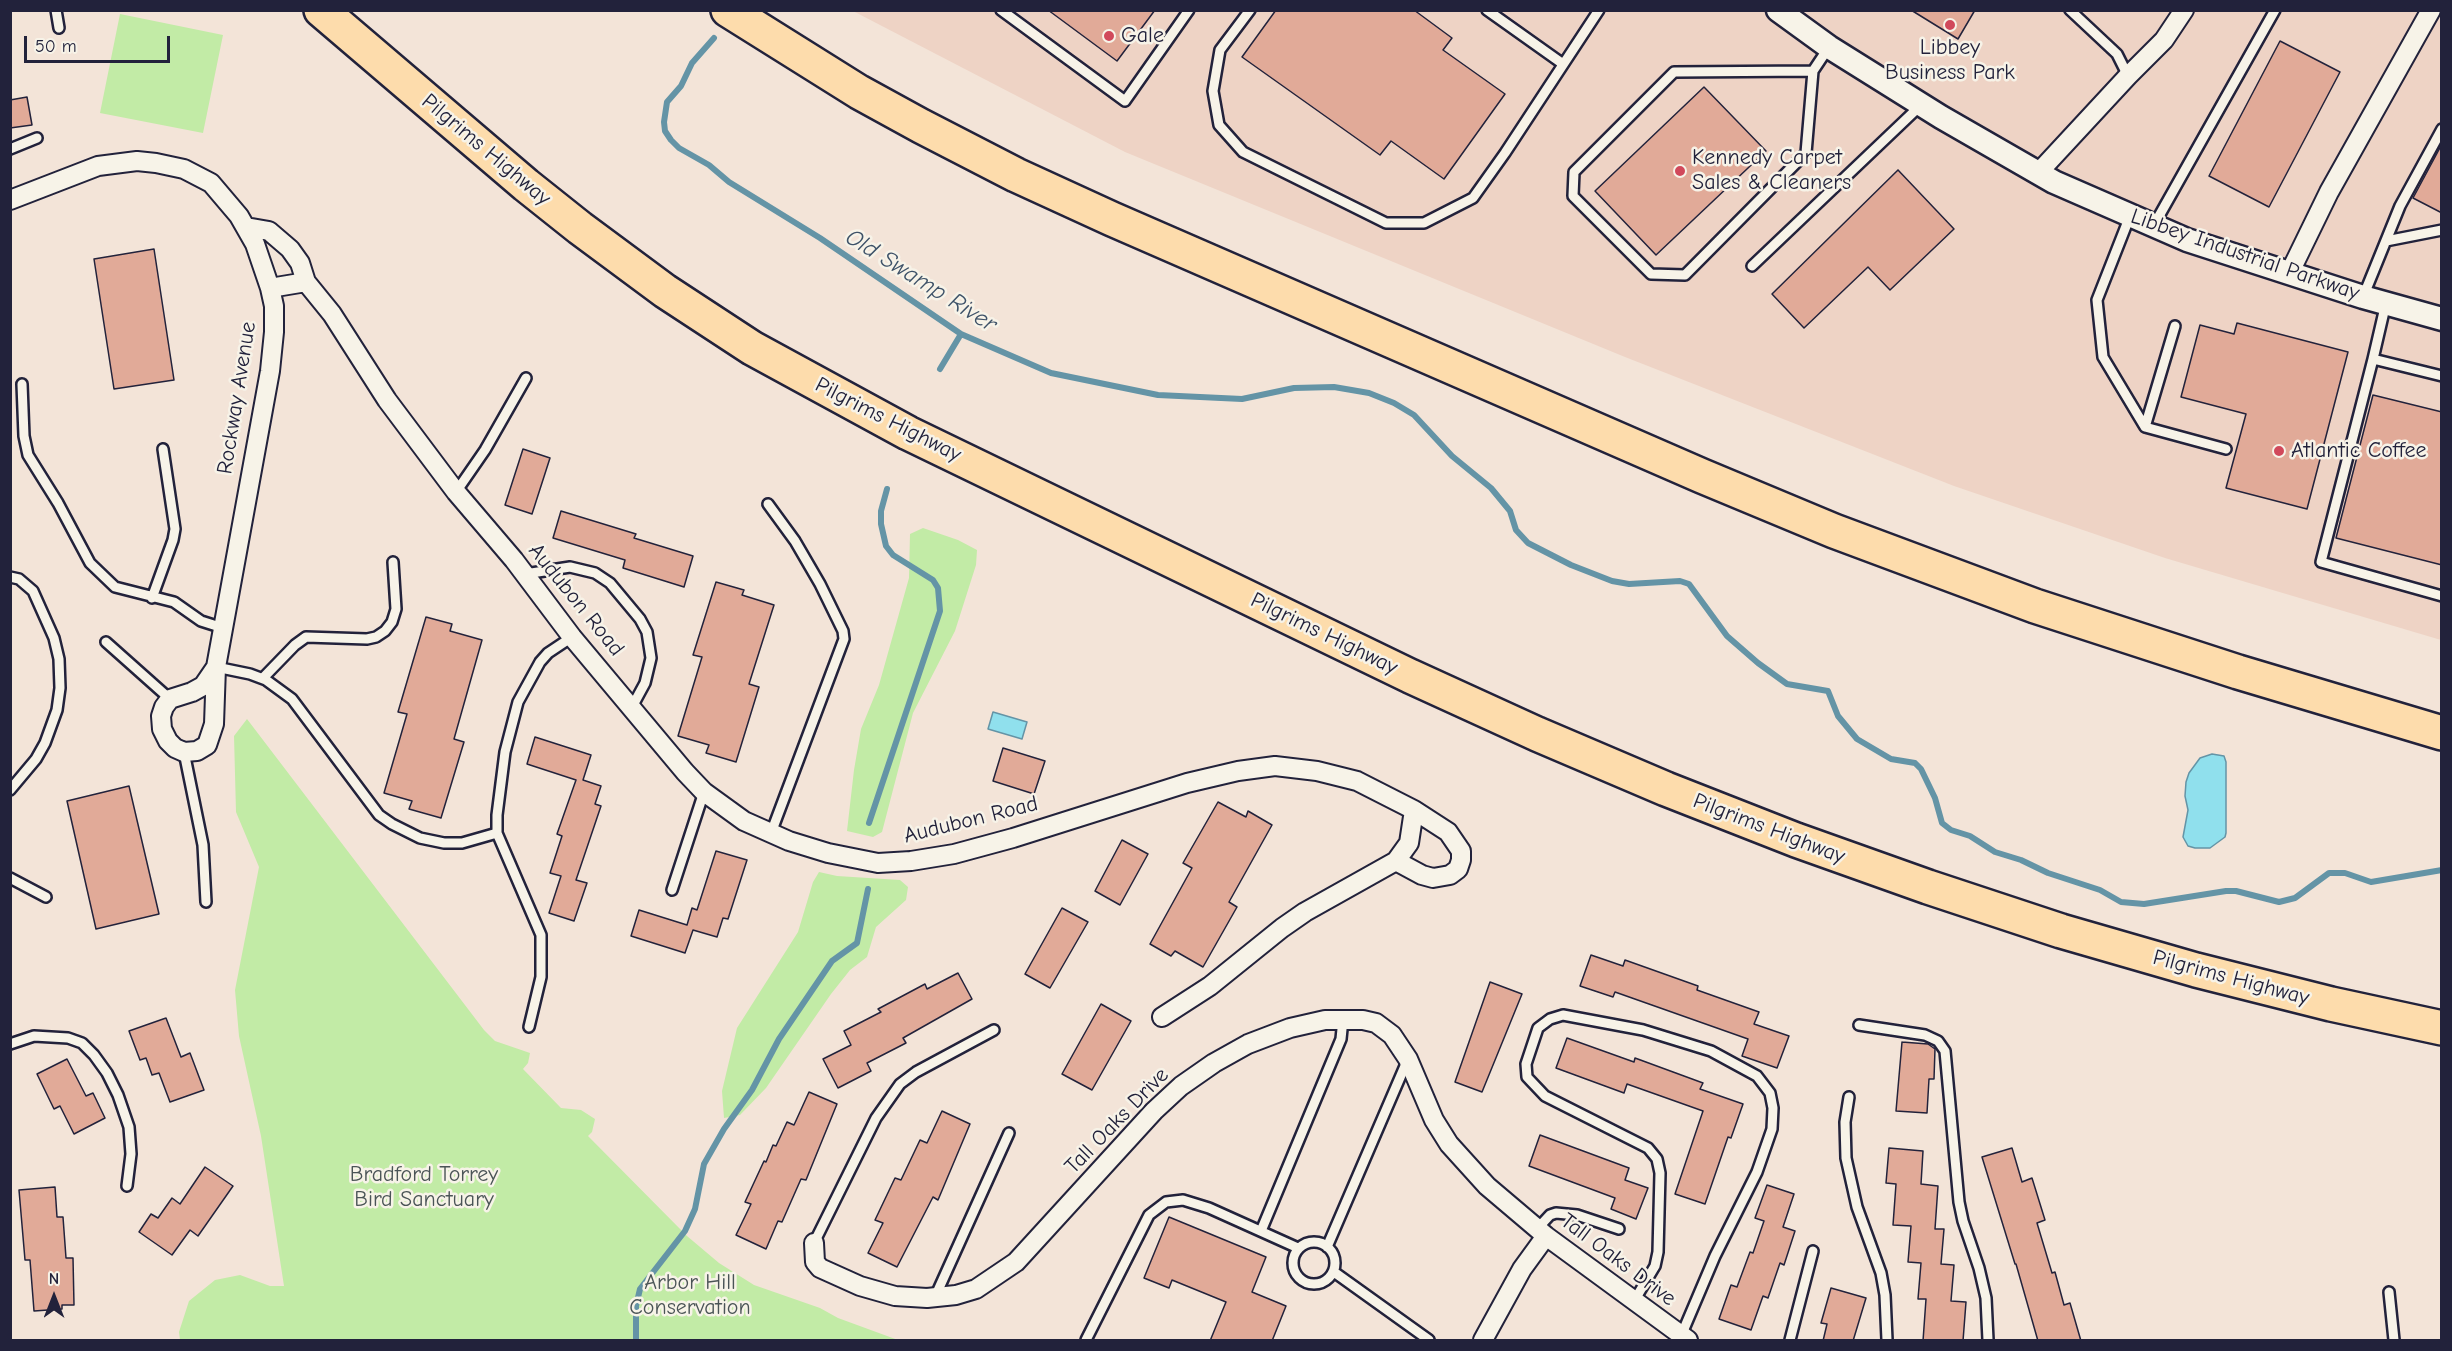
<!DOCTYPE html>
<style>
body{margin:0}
#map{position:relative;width:2452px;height:1351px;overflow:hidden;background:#f3e4d8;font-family:"Comic Neue",sans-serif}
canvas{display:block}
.frame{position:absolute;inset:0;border:12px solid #22223b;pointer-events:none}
.north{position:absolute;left:24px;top:1267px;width:60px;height:60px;-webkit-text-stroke:4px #f7f3e8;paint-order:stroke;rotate:0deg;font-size:16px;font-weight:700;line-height:24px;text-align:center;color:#22223b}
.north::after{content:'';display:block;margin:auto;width:21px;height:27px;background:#22223b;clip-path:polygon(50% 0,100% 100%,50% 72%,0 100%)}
.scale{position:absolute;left:24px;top:36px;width:146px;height:27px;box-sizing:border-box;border:3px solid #22223b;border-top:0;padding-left:8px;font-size:18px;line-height:21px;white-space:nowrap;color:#22223b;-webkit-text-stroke:4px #f7f3e8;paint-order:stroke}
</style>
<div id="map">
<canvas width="2452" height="1351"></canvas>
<div class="frame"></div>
<div class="north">N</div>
<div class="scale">50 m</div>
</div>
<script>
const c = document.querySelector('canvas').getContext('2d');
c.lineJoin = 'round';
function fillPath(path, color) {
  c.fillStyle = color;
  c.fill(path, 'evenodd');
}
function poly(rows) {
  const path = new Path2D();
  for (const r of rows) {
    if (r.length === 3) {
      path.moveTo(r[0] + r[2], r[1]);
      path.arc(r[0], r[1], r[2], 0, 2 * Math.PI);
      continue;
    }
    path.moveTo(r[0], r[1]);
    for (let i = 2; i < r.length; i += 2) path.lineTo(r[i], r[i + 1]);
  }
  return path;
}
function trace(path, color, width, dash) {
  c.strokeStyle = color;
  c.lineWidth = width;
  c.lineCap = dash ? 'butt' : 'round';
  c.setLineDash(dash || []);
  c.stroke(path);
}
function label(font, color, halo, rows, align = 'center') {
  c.font = font + ' "Comic Neue",sans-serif';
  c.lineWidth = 5;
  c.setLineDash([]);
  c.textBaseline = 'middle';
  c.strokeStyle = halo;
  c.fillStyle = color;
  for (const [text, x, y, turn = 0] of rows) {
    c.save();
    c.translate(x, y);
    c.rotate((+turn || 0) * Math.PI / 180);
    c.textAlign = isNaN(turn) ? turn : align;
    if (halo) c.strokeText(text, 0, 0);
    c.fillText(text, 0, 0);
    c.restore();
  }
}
fillPath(poly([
 [853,11,2441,11,2441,640,2165,558,1954,486,1625,357,1125,152]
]), '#eed3c5');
fillPath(poly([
 [120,14,223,35,203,133,100,113],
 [923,528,958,540,977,550,976,565,955,631,913,713,882,832,873,837,847,831,854,770,861,729,879,685,909,578,910,534],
 [247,719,484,1030,495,1041,530,1053,528,1063,523,1069,561,1108,581,1110,595,1119,592,1132,588,1136,687,1236,719,1263,754,1285,820,1308,838,1318,898,1340,180,1340,179,1332,189,1301,215,1280,240,1275,270,1286,284,1286,261,1136,239,1036,235,990,259,867,236,812,234,736],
 [819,872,837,876,900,880,908,887,906,900,876,927,867,957,850,970,831,994,766,1088,740,1115,724,1118,722,1091,737,1028,798,932,813,882]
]), '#c2eba6');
const water = poly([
 [993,712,1027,722,1022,739,988,729,993,712],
 [2212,754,2224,756,2226,762,2226,833,2225,837,2210,848,2195,848,2188,846,2183,837,2188,810,2185,796,2186,782,2189,773,2200,758,2212,754]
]);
fillPath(water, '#90e0ed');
trace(water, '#6494a6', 1.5);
trace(poly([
 [714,38,692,63,681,86,667,102,664,122,665,131,671,140,679,148,709,165,729,182,820,238,961,334,1051,373,1158,395,1242,399,1294,388,1334,387,1369,393,1394,403,1414,415,1452,456,1491,488,1510,511,1516,530,1528,543,1571,565,1612,581,1629,584,1680,581,1689,584,1727,636,1758,663,1787,684,1828,691,1838,716,1857,739,1891,759,1915,763,1921,769,1935,798,1942,823,1951,830,1970,836,1995,852,2021,860,2048,873,2100,890,2121,902,2144,904,2226,891,2236,891,2279,902,2295,898,2329,873,2345,873,2371,882,2442,870],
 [940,369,961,334],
 [869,823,940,611,938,588,933,580,893,555,886,546,881,524,881,511,887,489],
 [636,1340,636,1306,640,1289,685,1231,695,1209,704,1164,724,1129,752,1090,779,1039,832,961,857,943,868,889]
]), '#6494a6', 6);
const building = poly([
 [1048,10,1155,10,1117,61,1048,10],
 [1276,10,1414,10,1452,38,1443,50,1505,94,1444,179,1391,141,1380,155,1242,57,1276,10],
 [1911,10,1975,10,1958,39,1911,10],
 [2280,41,2340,72,2269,207,2209,176,2280,41],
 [1704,87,1766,151,1656,255,1595,191,1704,87],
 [27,97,32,125,10,128,10,100,27,97],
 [2442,144,2442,213,2413,198,2442,144],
 [1898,170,1954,229,1890,290,1868,267,1804,328,1772,294,1898,170],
 [154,249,174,380,114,389,94,259,154,249],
 [2237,323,2348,352,2307,509,2226,488,2246,414,2181,397,2200,325,2234,334,2237,323],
 [2373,395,2442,412,2442,565,2336,538,2373,395],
 [523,449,550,458,532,514,505,505,523,449],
 [561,511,636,534,634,538,693,556,684,587,623,568,625,560,553,538,561,511],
 [716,582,744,590,742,595,774,605,749,684,759,687,736,762,706,753,709,745,678,736,702,657,693,655,716,582],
 [426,617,452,624,450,631,482,640,454,739,464,742,441,818,409,809,412,801,384,793,407,714,398,712,426,617],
 [535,737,591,755,583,780,601,786,595,804,601,806,576,880,587,883,574,921,549,913,561,876,550,873,562,836,557,834,576,780,527,764,535,737],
 [1003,748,1045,761,1034,794,993,781,1003,748],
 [129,786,159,914,96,929,67,801,129,786],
 [1218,802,1246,817,1248,811,1272,825,1229,902,1237,907,1203,967,1175,951,1171,956,1150,944,1192,868,1183,863,1218,802],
 [1122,840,1148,854,1120,905,1095,891,1122,840],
 [716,851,747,860,728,919,723,918,717,937,693,930,685,953,631,936,639,910,687,925,692,908,697,910,716,851],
 [1062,908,1088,922,1050,988,1025,974,1062,908],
 [1591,955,1623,966,1625,960,1698,986,1697,990,1759,1012,1754,1024,1789,1036,1777,1068,1742,1056,1748,1039,1615,992,1613,997,1580,986,1591,955],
 [958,973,972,999,903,1038,906,1043,867,1063,871,1071,838,1088,823,1059,851,1045,844,1031,881,1012,878,1009,925,984,927,989,958,973],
 [1490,982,1522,994,1482,1092,1455,1082,1490,982],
 [1101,1004,1131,1021,1092,1090,1062,1074,1101,1004],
 [166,1018,181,1057,190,1053,204,1090,170,1102,159,1073,152,1075,146,1058,140,1060,129,1031,166,1018],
 [1567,1038,1634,1062,1635,1058,1703,1083,1700,1089,1743,1104,1731,1138,1728,1137,1705,1204,1675,1194,1703,1111,1627,1084,1624,1093,1556,1068,1567,1038],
 [1902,1042,1928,1044,1935,1049,1934,1079,1929,1079,1927,1113,1896,1111,1902,1042],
 [67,1059,86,1096,93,1093,105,1118,74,1134,60,1106,54,1109,37,1074,67,1059],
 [809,1092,837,1104,806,1180,801,1179,782,1222,778,1221,766,1249,736,1235,751,1204,745,1202,764,1161,766,1162,773,1145,776,1146,787,1122,794,1125,809,1092],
 [942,1111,970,1124,938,1200,933,1197,897,1267,868,1253,883,1223,875,1220,895,1178,901,1180,920,1140,927,1143,942,1111],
 [1540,1135,1629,1168,1625,1180,1648,1188,1636,1219,1611,1209,1615,1198,1529,1166,1540,1135],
 [1889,1148,1923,1151,1921,1184,1938,1186,1935,1229,1944,1229,1941,1264,1954,1265,1951,1301,1966,1302,1963,1341,1923,1341,1926,1299,1918,1299,1921,1263,1908,1262,1911,1226,1893,1225,1896,1184,1886,1183,1889,1148],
 [2012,1148,2022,1182,2032,1178,2045,1220,2037,1223,2052,1273,2055,1272,2064,1305,2070,1303,2081,1341,2038,1341,2016,1264,2015,1264,1982,1157,2012,1148],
 [205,1167,233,1186,198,1236,190,1230,172,1255,139,1232,151,1214,158,1218,172,1198,180,1204,205,1167],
 [1767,1185,1794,1194,1783,1227,1795,1231,1784,1265,1780,1263,1768,1298,1763,1296,1751,1330,1719,1319,1731,1285,1737,1287,1750,1252,1753,1253,1764,1221,1755,1218,1767,1185],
 [55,1187,57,1217,63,1217,66,1258,73,1258,74,1305,62,1305,62,1309,34,1311,30,1260,25,1260,19,1190,55,1187],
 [1169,1217,1266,1257,1252,1292,1286,1306,1272,1341,1210,1341,1226,1302,1172,1280,1169,1288,1144,1278,1169,1217],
 [1831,1288,1866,1298,1853,1341,1823,1341,1827,1324,1821,1323,1831,1288]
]);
fillPath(building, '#e1aa98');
trace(building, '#22223b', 1.5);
const service = poly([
 [56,10,59,28],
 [1001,10,1125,101,1189,10],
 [1250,10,1220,50,1213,91,1219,125,1243,152,1386,223,1424,223,1473,198,1505,153,1599,10],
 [1487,10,1563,64],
 [2070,10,2117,54,2128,76],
 [1813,71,1674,72,1574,172,1573,196,1651,274,1685,275,1806,153,1813,71,1829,47],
 [10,149,37,138],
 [2130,216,2097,300,2103,357,2145,427,2226,449],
 [2154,225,2275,10],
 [2386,241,2442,230],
 [1752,266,1921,105],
 [2363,297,2400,206,2442,129],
 [2386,303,2373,359,2442,376],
 [2373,359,2321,562,2442,596],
 [22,384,24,436,28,455,58,503,90,563,115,587,174,602,201,621,223,628],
 [2145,427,2175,326],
 [456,492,485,450,526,378],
 [768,504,795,541,820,584,843,631,844,639,771,833],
 [525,574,570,567,595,573,610,583,640,619,647,632,651,658,645,683,632,707],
 [10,577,19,579,33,591,54,638,59,659,60,688,57,710,45,743,36,759,10,790],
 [152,598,173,540,175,529,163,449],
 [106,642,170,699],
 [216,667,250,674,266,680,292,699,379,815,392,824,420,838,444,843,462,843,497,833,497,815,505,752,518,702,540,662,548,653,572,637],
 [263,678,295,645,306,637,367,639,376,637,385,631,392,622,396,609,393,562],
 [184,752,203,845,206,902],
 [497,833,541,935,541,977,529,1027],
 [10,878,46,897],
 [672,890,704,792],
 [1859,1025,1925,1035,1938,1041,1945,1051,1959,1202,1963,1221,1979,1268,1986,1298,1988,1340],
 [10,1044,34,1036,68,1038,82,1043,94,1055,107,1073,118,1095,129,1127,131,1154,127,1186],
 [1849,1097,1845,1122,1846,1158,1857,1207,1881,1273,1885,1295,1887,1340],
 [1537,1229,1550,1215,1556,1213,1577,1215,1619,1229],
 [1261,1231,1341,1039,1343,1019],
 [1314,1263,21],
 [814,1243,876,1118,900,1084,916,1072,994,1030],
 [1327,1247,1408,1059],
 [1334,1272,1429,1340],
 [2389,1292,2394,1340],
 [935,1297,1009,1133],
 [1634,1301,1655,1266,1658,1252,1660,1173,1657,1159,1648,1148,1545,1096,1527,1077,1526,1064,1538,1028,1550,1019,1563,1015,1643,1030,1711,1051,1757,1076,1770,1093,1773,1108,1772,1129,1757,1172,1715,1256,1681,1336],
 [1086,1340,1149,1215,1166,1202,1183,1200,1209,1208,1298,1248],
 [1790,1340,1813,1251]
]);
const minor = poly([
 [2039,172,2128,76,2164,40,2184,10],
 [10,200,98,166,137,161,156,163,184,169,211,183,239,216,255,244,270,288,274,306,274,332,270,371,216,667,214,724,207,745,197,751,184,752,175,748,168,741,162,729,161,716,164,707,170,699,192,692,203,686,216,667],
 [246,227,269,231,290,249,300,263,306,282,332,314,387,400,456,492,514,560,572,637,685,772,704,792,744,821,789,841,828,853,878,863,911,861,954,854,1013,838,1187,783,1238,771,1275,766,1317,771,1357,781,1414,810,1409,843,1396,861,1305,912,1282,928,1210,986,1162,1017],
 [2290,272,2329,192,2431,10],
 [270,288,306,282],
 [1396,861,1422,875,1433,878,1450,875,1458,869,1461,860,1461,851,1448,832,1414,810],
 [814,1243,815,1262,820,1268,860,1286,895,1296,927,1298,956,1295,976,1289,1016,1262,1154,1111,1181,1086,1214,1063,1248,1044,1290,1028,1325,1020,1363,1020,1376,1023,1392,1035,1408,1059,1434,1120,1449,1144,1487,1186,1546,1236,1688,1340],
 [1483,1340,1522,1269,1546,1236]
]);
const tertiary = poly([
 [1778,10,1829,47,1941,117,2054,182,2187,240,2363,297,2442,319]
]);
const motorway = poly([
 [321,10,526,185,580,228,665,291,752,348,908,433,1410,676,1537,734,1666,789,1796,840,1928,887,2061,931,2196,970,2331,1004,2442,1028],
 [728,10,859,92,921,126,1016,175,1112,219,1702,476,1834,531,2035,606,2238,672,2442,733]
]);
trace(service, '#22223b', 14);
trace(minor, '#22223b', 22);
trace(tertiary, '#22223b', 27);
trace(motorway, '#22223b', 38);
trace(service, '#f7f3e8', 9);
trace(minor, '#f7f3e8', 18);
trace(tertiary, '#f7f3e8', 22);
trace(motorway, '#fddcac', 33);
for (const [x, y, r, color] of [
 [1950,25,6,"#d1495b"],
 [1109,36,6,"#d1495b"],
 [1680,171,6,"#d1495b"],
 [2279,451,6,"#d1495b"]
]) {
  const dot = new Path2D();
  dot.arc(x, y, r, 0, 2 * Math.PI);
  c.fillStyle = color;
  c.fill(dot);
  trace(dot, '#f7f3e8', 2);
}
label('22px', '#22223b', '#f7f3e8', [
 ["Gale",1121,36],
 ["Libbey",1950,48,"center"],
 ["Business Park",1950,73,"center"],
 ["Kennedy Carpet",1692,158],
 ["Sales & Cleaners",1692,183],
 ["Atlantic Coffee",2291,451]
], 'left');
label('22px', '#22223b', '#f7f3e8', [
 ["Pilgrims Highway",486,150,40],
 ["Libbey Industrial Parkway",2245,255,19],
 ["Rockway Avenue",237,398,-81],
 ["Pilgrims Highway",888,420,27],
 ["Audubon Road",576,600,51],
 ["Pilgrims Highway",1324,634,26],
 ["Audubon Road",971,820,-14],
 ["Pilgrims Highway",1769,829,21],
 ["Pilgrims Highway",2231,978,15],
 ["Tall Oaks Drive",1117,1121,-46],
 ["Tall Oaks Drive",1618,1260,37]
]);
label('22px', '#4a5456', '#f7f3e8', [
 ["Bradford Torrey",424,1175],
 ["Bird Sanctuary",424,1200],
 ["Arbor Hill",690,1283],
 ["Conservation",690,1308]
]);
label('italic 24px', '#3e5268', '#f7f3e8', [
 ["Old Swamp River",921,281,32]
]);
</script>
